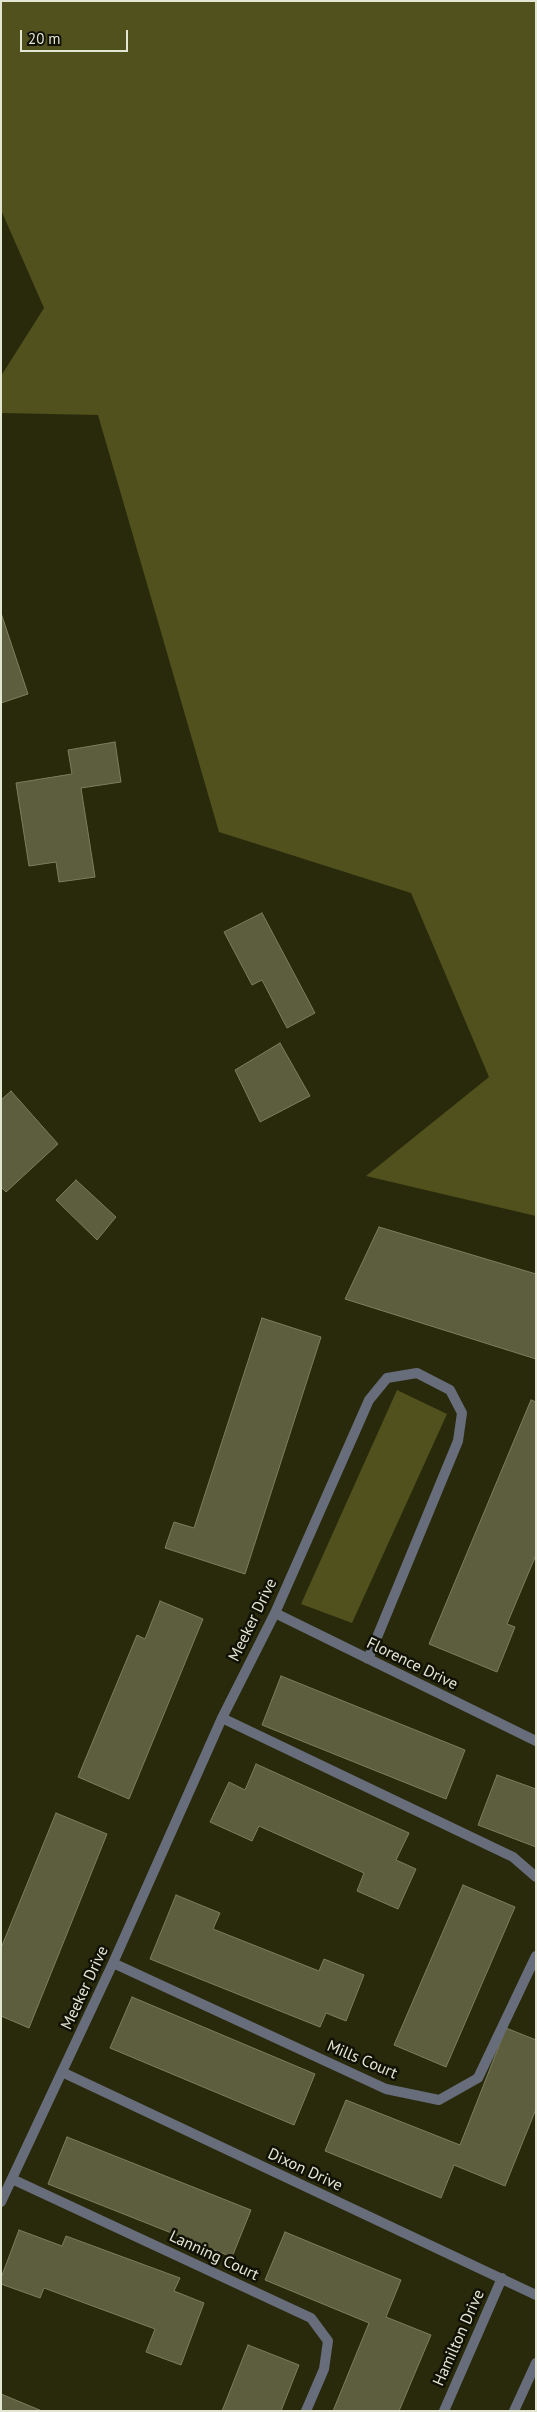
<!DOCTYPE html>
<style>
body{margin:0}
#map{position:relative;width:537px;height:2412px;overflow:hidden;background:#292a0b;font-family:"PT Sans",sans-serif}
canvas{display:block}
.frame{position:absolute;inset:0;border:2px solid #e4e6d4;pointer-events:none}
.scale{position:absolute;left:20px;top:30px;width:108px;height:22px;box-sizing:border-box;border:2px solid #e4e6d4;border-top:0;padding-left:6px;font-size:15px;line-height:18px;white-space:nowrap;color:#e4e6d4;-webkit-text-stroke:4px #111205;paint-order:stroke}
</style>
<div id="map">
<canvas width="537" height="2412"></canvas>
<div class="frame"></div>
<div class="scale">20 m</div>
</div>
<script>
const c = document.querySelector('canvas').getContext('2d');
c.lineJoin = 'round';
function fillPath(path, color) {
  c.fillStyle = color;
  c.fill(path, 'evenodd');
}
function poly(rows) {
  const path = new Path2D();
  for (const r of rows) {
    path.moveTo(r[0], r[1]);
    for (let i = 2; i < r.length; i += 2) path.lineTo(r[i], r[i + 1]);
  }
  return path;
}
function trace(path, color, width, dash) {
  c.strokeStyle = color;
  c.lineWidth = width;
  c.lineCap = dash ? 'butt' : 'round';
  c.setLineDash(dash || []);
  c.stroke(path);
}
function label(font, color, halo, rows, align = 'center') {
  c.font = font + ' "PT Sans",sans-serif';
  c.lineWidth = 5;
  c.setLineDash([]);
  c.textBaseline = 'middle';
  c.strokeStyle = halo;
  c.fillStyle = color;
  for (const [text, x, y, turn = 0] of rows) {
    c.save();
    c.translate(x, y);
    c.rotate((+turn || 0) * Math.PI / 180);
    c.textAlign = isNaN(turn) ? turn : align;
    if (halo) c.strokeText(text, 0, 0);
    c.fillText(text, 0, 0);
    c.restore();
  }
}
fillPath(poly([
 [1,1,536,1,536,1216,366,1176,489,1077,411,893,219,832,98,415,1,413,1,376,44,308,1,210],
 [397,1390,447,1414,352,1623,301,1604]
]), '#50511d');
const building = poly([
 [1,613,28,694,1,703,1,613],
 [115,742,121,782,81,788,95,877,59,882,56,862,29,866,16,783,72,774,68,750,115,742],
 [262,913,315,1013,287,1028,262,980,252,985,224,932,262,913],
 [280,1043,310,1096,260,1122,235,1070,280,1043],
 [11,1091,58,1144,6,1192,1,1187,1,1100,11,1091],
 [76,1180,116,1217,97,1240,56,1200,76,1180],
 [379,1227,536,1274,536,1359,345,1299,379,1227],
 [262,1318,321,1337,245,1574,165,1548,174,1522,194,1528,262,1318],
 [531,1400,536,1402,536,1555,507,1624,515,1627,497,1672,429,1644,531,1400],
 [160,1601,203,1619,129,1799,78,1777,137,1635,145,1639,160,1601],
 [281,1676,465,1750,446,1799,262,1725,281,1676],
 [256,1764,409,1833,396,1860,416,1869,398,1909,357,1891,364,1873,259,1826,252,1841,210,1822,229,1782,245,1790,256,1764],
 [497,1775,536,1789,536,1847,478,1825,497,1775],
 [56,1813,107,1834,29,2028,1,2016,1,1948,56,1813],
 [463,1885,515,1907,446,2067,394,2045,463,1885],
 [176,1895,220,1913,213,1929,319,1971,324,1959,364,1975,346,2021,326,2013,320,2027,150,1959,176,1895],
 [132,1997,315,2074,294,2125,110,2048,132,1997],
 [506,2028,536,2040,536,2109,505,2186,454,2165,441,2198,325,2151,346,2100,460,2145,506,2028],
 [67,2137,251,2210,232,2257,48,2184,67,2137],
 [19,2230,62,2246,66,2236,180,2278,174,2291,204,2303,181,2365,146,2352,155,2329,44,2288,40,2298,1,2284,1,2278,19,2230],
 [285,2232,401,2280,386,2317,431,2335,399,2411,333,2411,369,2323,265,2280,285,2232],
 [248,2345,299,2365,281,2411,222,2411,248,2345],
 [1,2394,42,2411,1,2411,1,2394]
]);
fillPath(building, '#5c5e3e');
trace(building, '#7c7e5d', 1);
trace(poly([
 [275,1613,536,1741],
 [222,1718,513,1857,536,1877],
 [113,1963,386,2089,439,2100,478,2078,536,1956],
 [62,2072,536,2295],
 [12,2179,311,2318,328,2341,324,2369,306,2411],
 [1,2202,113,1963,222,1718,275,1613,369,1400,387,1378,417,1373,450,1390,462,1413,458,1441,368,1659],
 [444,2411,502,2278],
 [514,2411,536,2363]
]), '#676d7a', 10);
label('16px', '#e4e6d4', '#111205', [
 ["Meeker Drive",253,1620,-64],
 ["Florence Drive",412,1664,26],
 ["Meeker Drive",85,1988,-65],
 ["Mills Court",362,2060,23],
 ["Dixon Drive",305,2170,25],
 ["Lanning Court",214,2256,25],
 ["Hamilton Drive",459,2338,-66]
]);
</script>
